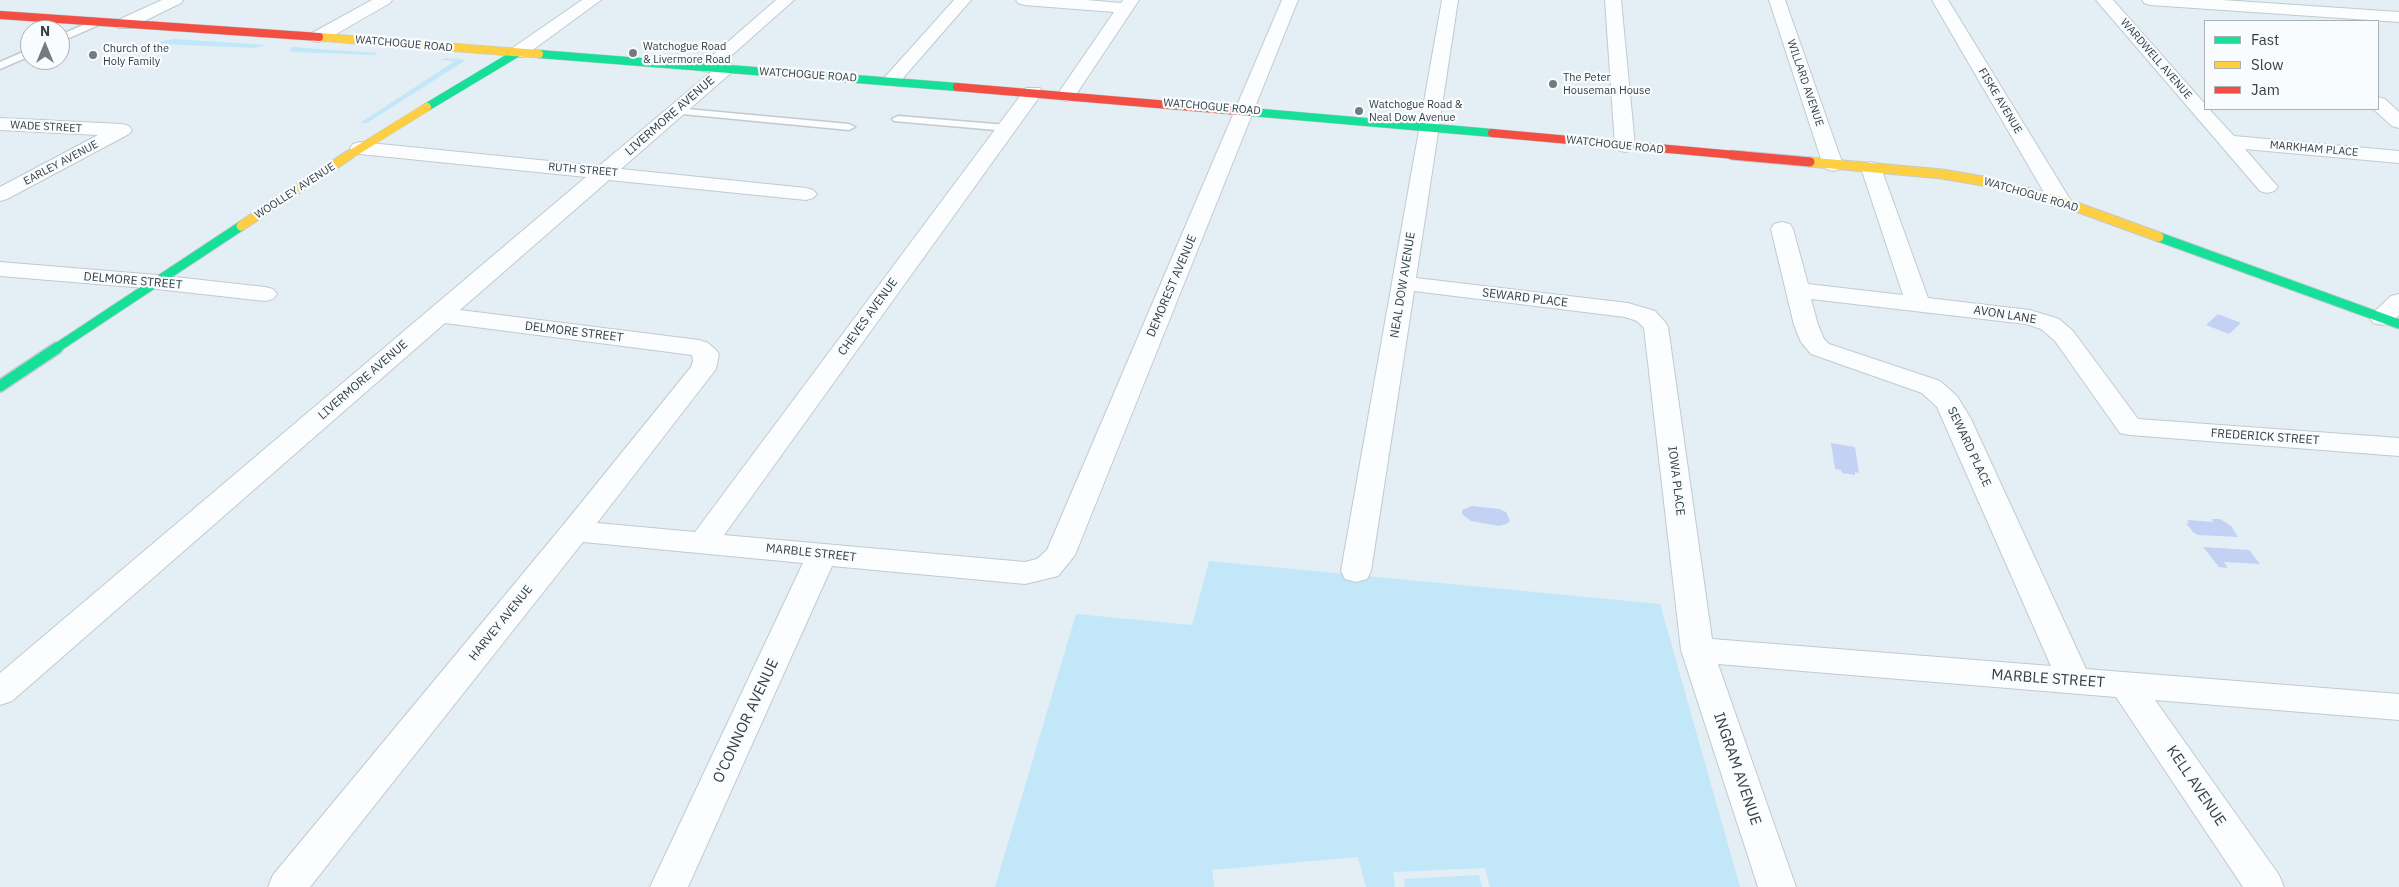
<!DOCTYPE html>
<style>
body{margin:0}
#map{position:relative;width:2399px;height:887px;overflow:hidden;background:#e4eff5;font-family:"IBM Plex Sans",sans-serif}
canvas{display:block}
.legend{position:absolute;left:2204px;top:20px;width:175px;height:90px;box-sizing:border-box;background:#f8fcfe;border:1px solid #aab0b3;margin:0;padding:6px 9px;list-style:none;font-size:15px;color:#353e42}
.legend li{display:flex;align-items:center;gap:10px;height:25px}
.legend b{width:25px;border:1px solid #aab0b3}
.north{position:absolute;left:20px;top:20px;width:50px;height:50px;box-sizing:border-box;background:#f8fcfe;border:1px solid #aab0b3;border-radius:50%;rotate:0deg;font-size:14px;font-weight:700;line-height:20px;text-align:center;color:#353e42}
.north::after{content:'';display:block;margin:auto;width:18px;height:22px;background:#727c81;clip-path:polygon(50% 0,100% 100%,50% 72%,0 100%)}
</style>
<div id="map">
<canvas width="2399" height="887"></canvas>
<ul class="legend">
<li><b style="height:6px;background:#16e098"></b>Fast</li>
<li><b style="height:6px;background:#ffcf43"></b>Slow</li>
<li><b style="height:6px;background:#f24e42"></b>Jam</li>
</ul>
<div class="north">N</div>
</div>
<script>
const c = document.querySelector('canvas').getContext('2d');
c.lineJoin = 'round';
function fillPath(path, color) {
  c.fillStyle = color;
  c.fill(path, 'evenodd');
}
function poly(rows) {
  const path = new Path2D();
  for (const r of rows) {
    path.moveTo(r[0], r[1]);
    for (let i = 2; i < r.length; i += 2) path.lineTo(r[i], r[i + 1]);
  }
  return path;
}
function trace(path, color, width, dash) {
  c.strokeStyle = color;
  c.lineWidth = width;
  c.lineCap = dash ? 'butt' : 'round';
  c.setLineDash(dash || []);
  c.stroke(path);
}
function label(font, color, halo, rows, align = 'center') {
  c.font = font + ' "IBM Plex Sans",sans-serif';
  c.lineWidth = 4.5;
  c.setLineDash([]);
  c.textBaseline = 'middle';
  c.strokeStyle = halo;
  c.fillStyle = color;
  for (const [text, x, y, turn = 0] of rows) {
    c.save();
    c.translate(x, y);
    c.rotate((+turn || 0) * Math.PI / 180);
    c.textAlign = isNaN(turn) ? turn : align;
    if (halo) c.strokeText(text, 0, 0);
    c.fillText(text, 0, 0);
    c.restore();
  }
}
fillPath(poly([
 [174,39,267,45,254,48,163,44,146,49,145,44],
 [292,47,332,50,378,53,375,55,292,52,289,50],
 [446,58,466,60,367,123,360,123,455,61,440,60],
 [1209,561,1660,604,1740,887,1490,887,1485,868,1393,872,1395,887,1366,887,1358,857,1212,870,1214,887,995,887,1076,614,1192,625],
 [1479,875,1482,887,1405,887,1404,879]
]), '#c1e7f8');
fillPath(poly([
 [2218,314,2241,323,2229,334,2206,325],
 [1831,443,1855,447,1859,473,1855,472,1855,475,1842,473,1841,470,1835,469],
 [1472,506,1499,509,1506,512,1510,521,1506,524,1499,526,1471,521,1462,514,1462,510],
 [2212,519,2220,519,2231,526,2238,537,2198,535,2193,532,2186,523,2189,523,2187,520,2213,522],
 [2203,547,2249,550,2260,564,2224,562,2228,568,2219,567]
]), '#c2d1f4');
const lane = poly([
 [97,19,101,20,101,24,60,42,60,35,97,19],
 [30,49,30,56,0,69,0,62,30,49],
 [676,108,849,124,855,127,849,130,672,113,670,111,676,108],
 [898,116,1007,125,1013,128,1007,131,894,121,892,119,898,116]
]);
const street = poly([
 [162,0,183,0,181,3,130,28,118,28,116,24,118,20,162,0],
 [372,0,392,0,390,3,324,41,318,42,312,41,309,37,312,33,372,0],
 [582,0,601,0,523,57,511,57,508,53,511,49,582,0],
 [776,0,794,0,723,63,732,64,735,68,732,72,621,169,806,188,813,190,817,194,813,198,806,200,609,180,460,310,699,340,708,343,715,349,719,354,716,369,597,523,695,532,1026,88,1040,88,1042,92,1040,96,724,535,1025,562,1037,559,1047,550,1282,0,1298,0,1075,555,1058,576,1025,584,832,566,688,887,650,887,803,563,583,542,310,887,268,887,273,875,564,524,691,367,693,361,692,355,445,323,12,701,0,705,0,673,586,177,360,154,353,152,350,148,353,144,360,142,599,166,711,72,702,71,699,67,776,0],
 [954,0,971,0,897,85,885,85,882,81,885,77,954,0],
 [1016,0,1087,0,1121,3,1123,0,1139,0,1073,99,1066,101,1059,99,1057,95,1114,12,1024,5,1018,3,1016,0],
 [1442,0,1458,0,1416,278,1628,303,1655,311,1665,322,1668,327,1712,639,2051,666,1937,407,1922,393,1811,354,1801,342,1794,325,1771,229,1774,224,1782,222,1790,224,1793,229,1808,284,1903,295,1861,168,1864,164,1871,162,1878,164,1881,168,1928,298,2030,310,2059,319,2073,331,2138,419,2399,438,2399,456,2130,435,2120,433,2055,341,2041,329,2026,324,1811,299,1818,325,1824,339,1829,344,1940,381,1957,396,1971,419,2086,669,2399,694,2399,720,2155,700,2279,875,2284,887,2243,887,2116,697,1718,664,1796,887,1758,887,1681,650,1644,328,1637,321,1625,317,1414,291,1371,571,1367,579,1356,582,1345,579,1341,571,1442,0],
 [1605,0,1621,0,1635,146,1632,150,1625,152,1618,150,1615,146,1605,0],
 [1769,0,1785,0,1843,165,1840,169,1833,171,1826,169,1823,165,1769,0],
 [1932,0,1948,0,2071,201,2068,206,2060,207,2052,206,2049,201,1932,0],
 [2096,0,2113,0,2205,104,2205,109,2209,109,2234,136,2399,151,2399,163,2245,149,2278,187,2274,191,2267,193,2260,191,2096,0],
 [2142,0,2222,0,2399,12,2399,22,2150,5,2144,3,2142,0],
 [2378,97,2385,99,2399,112,2399,128,2392,126,2373,109,2378,109,2378,97],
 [0,118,122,124,129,126,132,130,129,134,7,199,0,201,0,187,98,135,0,130,0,118],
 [0,262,157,275,265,287,273,289,277,294,273,299,265,301,157,289,0,276,0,262],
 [2399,294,2399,315,2391,323,2382,325,2373,323,2370,318,2373,313,2391,296,2399,294]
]);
const fastFar2 = poly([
 [539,54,957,87],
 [427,107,517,53],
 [1251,112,1492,133]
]);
const fastFar1 = poly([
 [2159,237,2399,324],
 [55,349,241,226]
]);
const fast = poly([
 [0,386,57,348]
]);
const slowFar1 = poly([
 [319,37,539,54],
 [348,156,427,107]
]);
const slow = poly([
 [1810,162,1942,174,1983,181,2060,201,2159,237],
 [241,226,349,155]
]);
const jamFar1 = poly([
 [0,15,319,37],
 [957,87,1251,112],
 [1492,133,1746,156]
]);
const jam = poly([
 [1732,155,1810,162]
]);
trace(lane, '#c1cacf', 3);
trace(street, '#c1cacf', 2);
trace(fastFar2, '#c1cacf', 9);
trace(fastFar1, '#c1cacf', 11);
trace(fast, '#c1cacf', 14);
trace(slowFar1, '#c1cacf', 9);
trace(slow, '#c1cacf', 11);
trace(jamFar1, '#c1cacf', 9);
trace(jam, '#c1cacf', 11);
fillPath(lane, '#fbfdfe');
fillPath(street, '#fbfdfe');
trace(fastFar2, '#16e098', 8);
trace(fastFar1, '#16e098', 9);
trace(fast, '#16e098', 11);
trace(slowFar1, '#ffcf43', 8);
trace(slow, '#ffcf43', 9);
trace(jamFar1, '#f24e42', 8);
trace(jam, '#f24e42', 9);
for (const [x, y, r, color] of [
 [633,53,5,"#727c81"],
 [93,55,5,"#727c81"],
 [1553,84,5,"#727c81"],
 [1359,111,5,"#727c81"]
]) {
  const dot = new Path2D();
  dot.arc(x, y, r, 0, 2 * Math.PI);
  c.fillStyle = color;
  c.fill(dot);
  trace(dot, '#f8fcfe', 2);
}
label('11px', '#353e42', '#f8fcfe', [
 ["WATCHOGUE ROAD",404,44,5],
 ["WARDWELL AVENUE",2156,59,49],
 ["WATCHOGUE ROAD",808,75,4],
 ["WILLARD AVENUE",1805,83,71],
 ["FISKE AVENUE",2000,101,59],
 ["WATCHOGUE ROAD",1212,107,5],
 ["WADE STREET",46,127,3],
 ["WATCHOGUE ROAD",1615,145,6],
 ["MARKHAM PLACE",2314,149,5],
 ["EARLEY AVENUE",61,163,-28],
 ["RUTH STREET",583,170,5],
 ["WOOLLEY AVENUE",295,191,-33],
 ["WATCHOGUE ROAD",2031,195,16]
]);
label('11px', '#353e42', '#f8fcfe', [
 ["Watchogue Road",643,47],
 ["& Livermore Road",643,60],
 ["Church of the",103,49],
 ["Holy Family",103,62],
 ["The Peter",1563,78],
 ["Houseman House",1563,91],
 ["Watchogue Road &",1369,105],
 ["Neal Dow Avenue",1369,118]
], 'left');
label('12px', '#353e42', '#f8fcfe', [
 ["LIVERMORE AVENUE",670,116,-41],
 ["DELMORE STREET",133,281,5],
 ["NEAL DOW AVENUE",1403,285,-81],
 ["DEMOREST AVENUE",1172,286,-67],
 ["SEWARD PLACE",1525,298,7],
 ["AVON LANE",2005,315,9],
 ["CHEVES AVENUE",868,317,-54],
 ["DELMORE STREET",574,332,7],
 ["LIVERMORE AVENUE",363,380,-41],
 ["FREDERICK STREET",2265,437,4],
 ["SEWARD PLACE",1969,447,65],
 ["IOWA PLACE",1676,481,83],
 ["MARBLE STREET",811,553,6],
 ["HARVEY AVENUE",501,623,-51]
]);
label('15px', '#353e42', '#f8fcfe', [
 ["MARBLE STREET",2048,679,4],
 ["O'CONNOR AVENUE",746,721,-65],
 ["INGRAM AVENUE",1737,769,71],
 ["KELL AVENUE",2196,786,56]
]);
</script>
